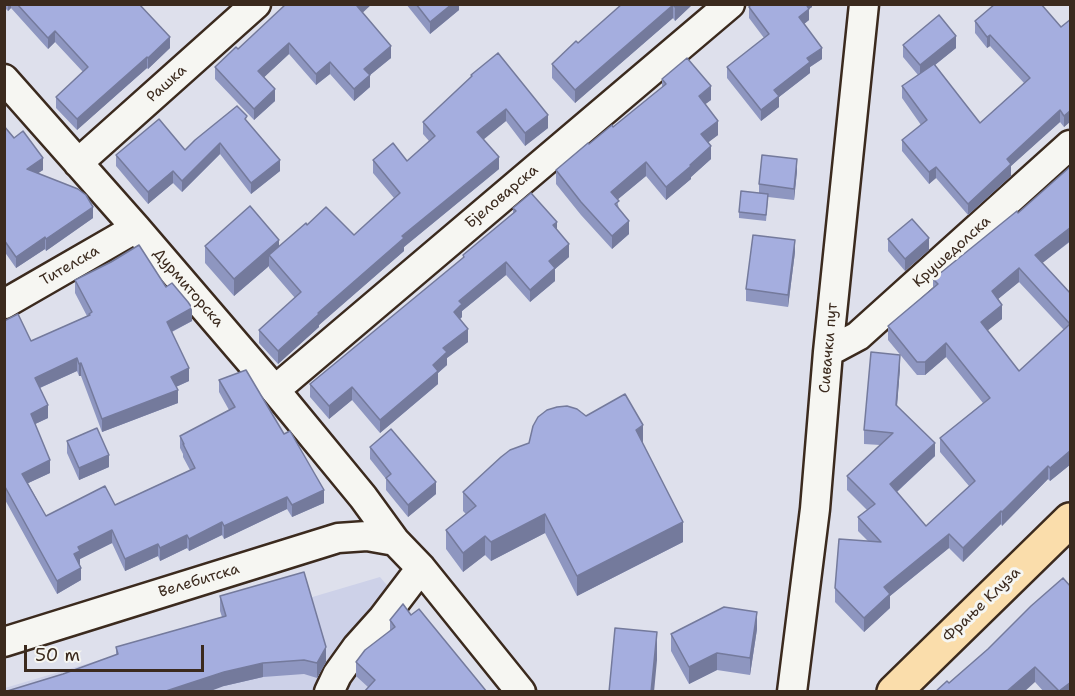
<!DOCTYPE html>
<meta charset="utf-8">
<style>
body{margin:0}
#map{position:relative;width:1075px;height:696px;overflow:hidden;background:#dee0ec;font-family:"Shantell Sans",sans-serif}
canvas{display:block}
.frame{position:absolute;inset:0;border:6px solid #3b2a1e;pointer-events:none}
.scale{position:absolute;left:24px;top:645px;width:180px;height:27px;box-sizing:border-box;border:3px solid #3b2a1e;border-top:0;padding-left:8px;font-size:18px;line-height:21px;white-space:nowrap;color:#3b2a1e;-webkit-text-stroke:4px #f6f6f2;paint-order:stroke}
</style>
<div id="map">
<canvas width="1075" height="696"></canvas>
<div class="frame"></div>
<div class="scale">50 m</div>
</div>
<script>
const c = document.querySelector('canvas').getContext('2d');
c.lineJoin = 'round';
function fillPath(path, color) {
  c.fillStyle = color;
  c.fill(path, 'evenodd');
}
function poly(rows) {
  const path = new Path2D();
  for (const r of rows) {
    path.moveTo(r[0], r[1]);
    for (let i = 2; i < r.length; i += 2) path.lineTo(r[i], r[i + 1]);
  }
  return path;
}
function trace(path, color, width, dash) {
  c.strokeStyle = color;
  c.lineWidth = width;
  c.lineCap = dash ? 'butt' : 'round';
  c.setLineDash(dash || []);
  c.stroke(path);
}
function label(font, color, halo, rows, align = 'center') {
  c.font = font + ' "Shantell Sans",sans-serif';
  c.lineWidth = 6;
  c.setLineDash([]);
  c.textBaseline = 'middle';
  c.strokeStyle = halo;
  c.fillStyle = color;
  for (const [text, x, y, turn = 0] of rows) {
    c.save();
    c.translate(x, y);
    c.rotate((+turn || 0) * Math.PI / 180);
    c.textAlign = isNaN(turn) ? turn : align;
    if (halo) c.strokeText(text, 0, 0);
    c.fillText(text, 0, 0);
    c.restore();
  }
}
fillPath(poly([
 [380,577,476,691,5,692,5,688]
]), '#cdd1e8');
const minor = poly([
 [4,79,136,228,275,390,363,497,395,541,421,568,521,692],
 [78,163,256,4],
 [4,304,136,228],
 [828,352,858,336,1070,145],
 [275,390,730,4],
 [4,642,338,538,367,536,395,541],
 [329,692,337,675,357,647,383,618,421,568],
 [792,692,815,509,828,352,864,4]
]);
const major = poly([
 [894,692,1070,520]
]);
trace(minor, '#3b2a1e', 33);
trace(major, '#3b2a1e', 38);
trace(minor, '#f6f6f2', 28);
trace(major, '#faddab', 33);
fillPath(poly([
 [4,4,139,4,170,48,148,69,147,68,77,130,56,108,56,97,83,72,55,42,48,49,11,8,8,11,5,8],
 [406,4,459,4,459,10,430,34],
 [622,4,693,4,675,21,673,18,575,103,552,78,552,64,578,43],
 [812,4,812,7,809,9,809,20,804,24,822,59,810,67,810,73,779,97,779,107,761,121,727,78,727,67,764,38,749,18,749,7],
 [363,13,391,58,370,75,370,87,354,101,330,74,316,85,289,54,264,77,275,101,254,120,215,79,215,67,238,49],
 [1071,19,1071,121,1064,127,1060,122,1011,166,1011,176,968,215,936,178,929,184,902,151,902,140,921,125,902,98,902,86,918,75,903,57,903,45,956,48,935,65,980,123,1024,83,990,46,987,48,975,33,975,21,1061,27],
 [471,75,548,128,525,146,506,121,483,139,499,169,404,247,404,251,319,325,319,327,278,364,259,343,259,330,295,298,269,268,269,266,234,296,205,263,205,246,279,246,307,225,354,235,394,198,373,173,373,160,407,161,429,141,423,134,423,122,471,78],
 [662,79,711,100,705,104,718,135,708,142,711,159,691,177,691,179,666,200,646,176,617,200,619,209,629,234,612,249,581,215,556,184,556,170,589,144,613,127,662,88],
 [247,121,280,171,251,194,220,154,182,192,173,183,148,204,116,166,116,155,185,150],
 [4,126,43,170,37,173,93,218,46,251,45,249,16,268,4,251],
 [1071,166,1071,241,1042,263,1071,294,1071,464,1050,481,1048,479,1002,526,1001,524,963,562,949,548,890,596,890,608,864,632,835,602,835,588,868,541,858,531,858,517,867,510,847,490,847,476,880,445,864,444,864,430,900,368,897,406,935,456,897,492,926,526,969,486,940,452,940,438,983,403,946,357,925,375,917,375,888,340,888,326,933,288,933,279,1018,213],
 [1019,282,1064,330,1019,371,987,330,1002,319,998,299],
 [797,171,794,200,768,197,766,221,739,218,739,212,759,193,759,184],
 [513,208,557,230,569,257,555,269,555,281,530,302,506,275,462,311,462,317,460,319,468,342,447,358,447,365,438,373,438,384,380,433,352,400,329,419,310,397,310,384,463,258,463,255,513,213],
 [888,239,929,250,905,271,888,251],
 [795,252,788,307,746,301,746,289],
 [75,280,166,287,192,321,172,332,189,381,176,387,178,403,102,432,81,376,79,376,77,371,40,388,48,418,35,424,50,473,28,483,46,516,115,505,190,470,183,457,183,454,180,448,180,436,229,410,219,392,219,380,324,503,292,517,287,509,224,539,222,535,189,551,187,548,160,561,158,556,125,571,112,543,80,559,80,564,79,564,81,580,57,594,4,498,4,321,31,341,87,316,75,293],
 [586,416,643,444,683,542,577,596,545,533,491,561,485,555,463,572,446,549,446,530,466,514,463,511,463,492,529,443],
 [67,441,109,467,79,480,67,453],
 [370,447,436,494,408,517,386,490,386,479,370,459],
 [220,596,326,662,317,678,304,674,263,677,224,686,63,674,116,655,116,647,222,617,220,611],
 [1031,606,1071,692,1044,692,1035,682,949,683,988,649],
 [411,615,487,692,368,687,356,676,356,662,390,631,390,620],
 [757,629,750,675,717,670,689,684,671,651,671,634]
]), '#8e96c0');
fillPath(poly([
 [8,4,11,4,11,8,8,11],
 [359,4,372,4,357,18,357,6],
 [452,4,459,4,459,10,430,34,430,22],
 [678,4,693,4,675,21,675,7],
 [804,4,812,4,812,7,809,9,809,20,799,28,799,17],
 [673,5,673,18,575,103,575,90],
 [55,31,55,42,48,49,48,38],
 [990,35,990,46,987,48,987,37],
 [956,36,956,48,920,77,920,65],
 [170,37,170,48,148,69,148,58],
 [289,43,289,54,258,83,258,71],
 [391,46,391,58,364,80,364,69],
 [822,48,822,59,810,67,810,73,779,97,779,107,761,121,761,110,774,90,807,58],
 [147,57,147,68,77,130,77,119],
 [330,62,330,74,316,85,316,74],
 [370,75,370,87,354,101,354,89],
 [711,86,711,100,699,109,699,96],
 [275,89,275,101,254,120,254,109],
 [506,109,506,121,477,145,477,132],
 [1060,110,1060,122,1011,166,1011,176,968,215,968,204,1007,159],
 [1071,110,1071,121,1064,127,1064,116],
 [548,115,548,128,525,146,525,133],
 [718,121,718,135,701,148,701,134],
 [220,143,220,154,182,192,182,181],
 [711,146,711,159,691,177,691,179,666,200,666,187],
 [499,157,499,169,404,247,404,251,319,325,319,327,278,364,278,351,318,313,402,236],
 [43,158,43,170,27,181,27,169],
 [797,159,797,171,794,200,794,189],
 [280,160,280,171,251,194,251,183],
 [646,162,646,176,611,205,611,192],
 [936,167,936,178,929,184,929,172],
 [173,171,173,183,148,204,148,192],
 [93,207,93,218,46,251,46,239],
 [629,221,629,234,612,249,612,236],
 [557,222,557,235,553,225],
 [1070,227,1070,241,1035,269,1035,255],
 [45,237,45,249,16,268,16,257],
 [929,238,929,250,905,271,905,259],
 [279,240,279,257,269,255,269,266,234,296,234,279],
 [795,240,795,252,788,307,788,295],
 [569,244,569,257,555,269,555,281,530,302,530,290,549,261],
 [506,262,506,275,462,311,462,317,454,324,454,312,459,301],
 [1019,268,1019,282,992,304,992,291],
 [1002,305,1002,319,981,336,981,322],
 [192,308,192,321,167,334,167,322],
 [468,329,468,342,447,358,447,365,438,373,438,384,380,433,380,420,433,365,443,348],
 [946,343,946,357,925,375,925,362],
 [900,355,900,368,896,418,896,405],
 [77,358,77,371,35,390,35,378],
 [81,363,81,376,79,376,79,364],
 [189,368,189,381,171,389,171,377],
 [352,387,352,400,329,419,329,406],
 [178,390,178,403,102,432,102,419],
 [48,405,48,418,31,426,31,414],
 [643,425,643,444,636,449,636,430],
 [935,443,935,456,890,498,890,484],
 [1071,450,1071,464,1050,481,1050,468],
 [109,455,109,467,79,480,79,468],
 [50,460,50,473,22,486,22,474],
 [1048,466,1048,479,1002,526,1002,512],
 [436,482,436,494,408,517,408,505],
 [324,490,324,503,292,517,292,505],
 [287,497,287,509,224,539,224,526],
 [1001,511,1001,524,963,562,963,548],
 [545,514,545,533,491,561,491,542],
 [222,522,222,535,189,551,189,539],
 [683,522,683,542,577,596,577,576],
 [112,530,112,543,80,559,80,564,74,567,74,554,78,547],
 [949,534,949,548,890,596,890,608,864,632,864,618,884,587],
 [187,535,187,548,160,561,160,548],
 [485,536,485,555,463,572,463,553],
 [158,544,158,556,125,571,125,559],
 [81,568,81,580,57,594,57,581],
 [757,612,757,629,750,675,750,658],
 [657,632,657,660,654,692,651,692],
 [326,647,326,662,317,678,317,663],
 [717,653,717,670,689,684,689,667],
 [263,663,263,677,224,686,208,692,163,692,224,672],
 [1035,667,1035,682,1024,692,1006,692],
 [1071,682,1071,692,1059,692,1059,691]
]), '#747a9c');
const building = poly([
 [17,4,139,4,170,37,148,58,147,57,77,119,56,97,88,67,55,31,48,38,17,4],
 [286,4,359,4,357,6,391,46,364,69,370,75,354,89,330,62,316,74,289,43,258,71,275,89,254,109,215,67,236,47,238,49,286,4],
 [416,4,452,4,430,22,416,4],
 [622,4,678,4,675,7,673,5,575,90,552,64,576,41,578,43,622,4],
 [751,4,806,4,809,9,799,17,822,48,807,58,810,62,774,90,779,96,761,110,727,67,769,34,749,7,751,4],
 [995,4,1041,4,1061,27,1071,19,1071,110,1064,116,1060,110,1007,159,1011,164,968,204,936,167,929,172,902,140,927,120,902,86,934,64,980,123,1030,78,990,35,987,37,975,21,995,4],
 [939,15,956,36,920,65,903,45,939,15],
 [498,53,548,115,525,133,506,109,477,132,499,157,402,236,404,238,318,313,319,314,278,351,259,330,301,292,269,255,306,223,307,225,326,207,354,235,400,193,373,160,393,143,407,161,435,136,423,122,472,76,471,75,498,53],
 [687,58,711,86,699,96,718,121,701,134,711,146,690,165,691,166,666,187,646,162,611,192,619,201,615,204,629,221,612,236,581,202,556,170,588,143,589,144,612,125,613,127,666,84,662,79,687,58],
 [237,106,247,116,245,119,280,160,251,183,220,143,182,181,173,171,148,192,116,155,159,119,185,150,195,140,237,106],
 [4,126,14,138,23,131,43,158,27,169,78,189,86,195,93,207,46,239,45,237,16,257,4,240,4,126],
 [762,155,797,159,794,189,759,184,762,155],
 [1071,166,1071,227,1035,255,1071,294,1071,450,1050,468,1048,466,1002,512,1001,511,963,548,949,534,884,587,890,594,864,618,835,588,839,539,881,542,858,517,875,504,847,476,893,433,864,430,871,352,900,355,896,405,935,443,890,484,926,526,975,481,940,438,990,398,946,343,925,362,917,362,888,326,938,284,933,279,1017,211,1018,213,1071,166],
 [1019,268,1070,324,1019,371,981,322,1002,305,992,291,1019,268],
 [741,191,768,194,766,215,739,212,741,191],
 [531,193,557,222,553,225,569,244,549,261,555,268,530,290,506,262,459,301,462,304,454,312,468,329,443,348,447,352,433,365,438,371,380,420,352,387,329,406,310,384,464,257,463,255,516,211,513,208,531,193],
 [250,206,279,240,234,279,205,246,250,206],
 [912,219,929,238,905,259,888,239,912,219],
 [753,235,795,240,788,295,746,289,753,235],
 [139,245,166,287,172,283,188,302,192,308,167,322,189,368,171,377,178,390,102,419,81,363,79,364,77,358,35,378,48,405,31,414,50,460,22,474,46,516,105,486,115,505,195,468,183,444,184,444,180,436,235,407,219,380,246,370,284,434,290,431,324,490,292,505,287,497,224,526,222,522,189,539,187,535,160,548,158,544,125,559,112,530,78,547,80,551,74,554,81,568,57,581,4,485,4,321,18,314,31,341,90,315,89,314,92,312,75,280,111,262,139,245],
 [625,394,643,425,636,430,683,522,577,576,545,514,491,542,485,536,463,553,446,530,476,506,463,492,501,457,510,450,529,443,533,426,538,417,547,410,557,407,567,406,577,409,586,416,625,394],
 [97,428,109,455,79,468,67,441,97,428],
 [391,429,436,482,408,505,386,478,391,474,370,447,391,429],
 [304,572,326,647,317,663,304,660,263,663,224,672,163,692,4,692,63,674,118,654,116,647,226,616,220,596,304,572],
 [1063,578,1071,587,1071,682,1059,691,1035,667,1006,692,935,692,947,681,949,683,988,649,1031,606,1063,578],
 [403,604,411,615,419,609,487,692,364,692,375,680,356,662,365,650,395,627,390,620,403,604],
 [724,607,757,612,750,658,717,653,689,667,671,634,724,607],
 [615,628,657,632,651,692,609,692,615,628]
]);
fillPath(building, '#a5aedf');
trace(building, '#747a9c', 1.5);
label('15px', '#3b2a1e', '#f6f6f2', [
 ["Рашка",167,84,-42],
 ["Бјеловарска",502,197,-40],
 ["Крушедолска",952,252,-42],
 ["Тителска",70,266,-30],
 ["Дурмиторска",188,288,49],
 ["Сивачки пут",829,348,-85],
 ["Велебитска",199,581,-17],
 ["Фрање Клуза",982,605,-44]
]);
</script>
